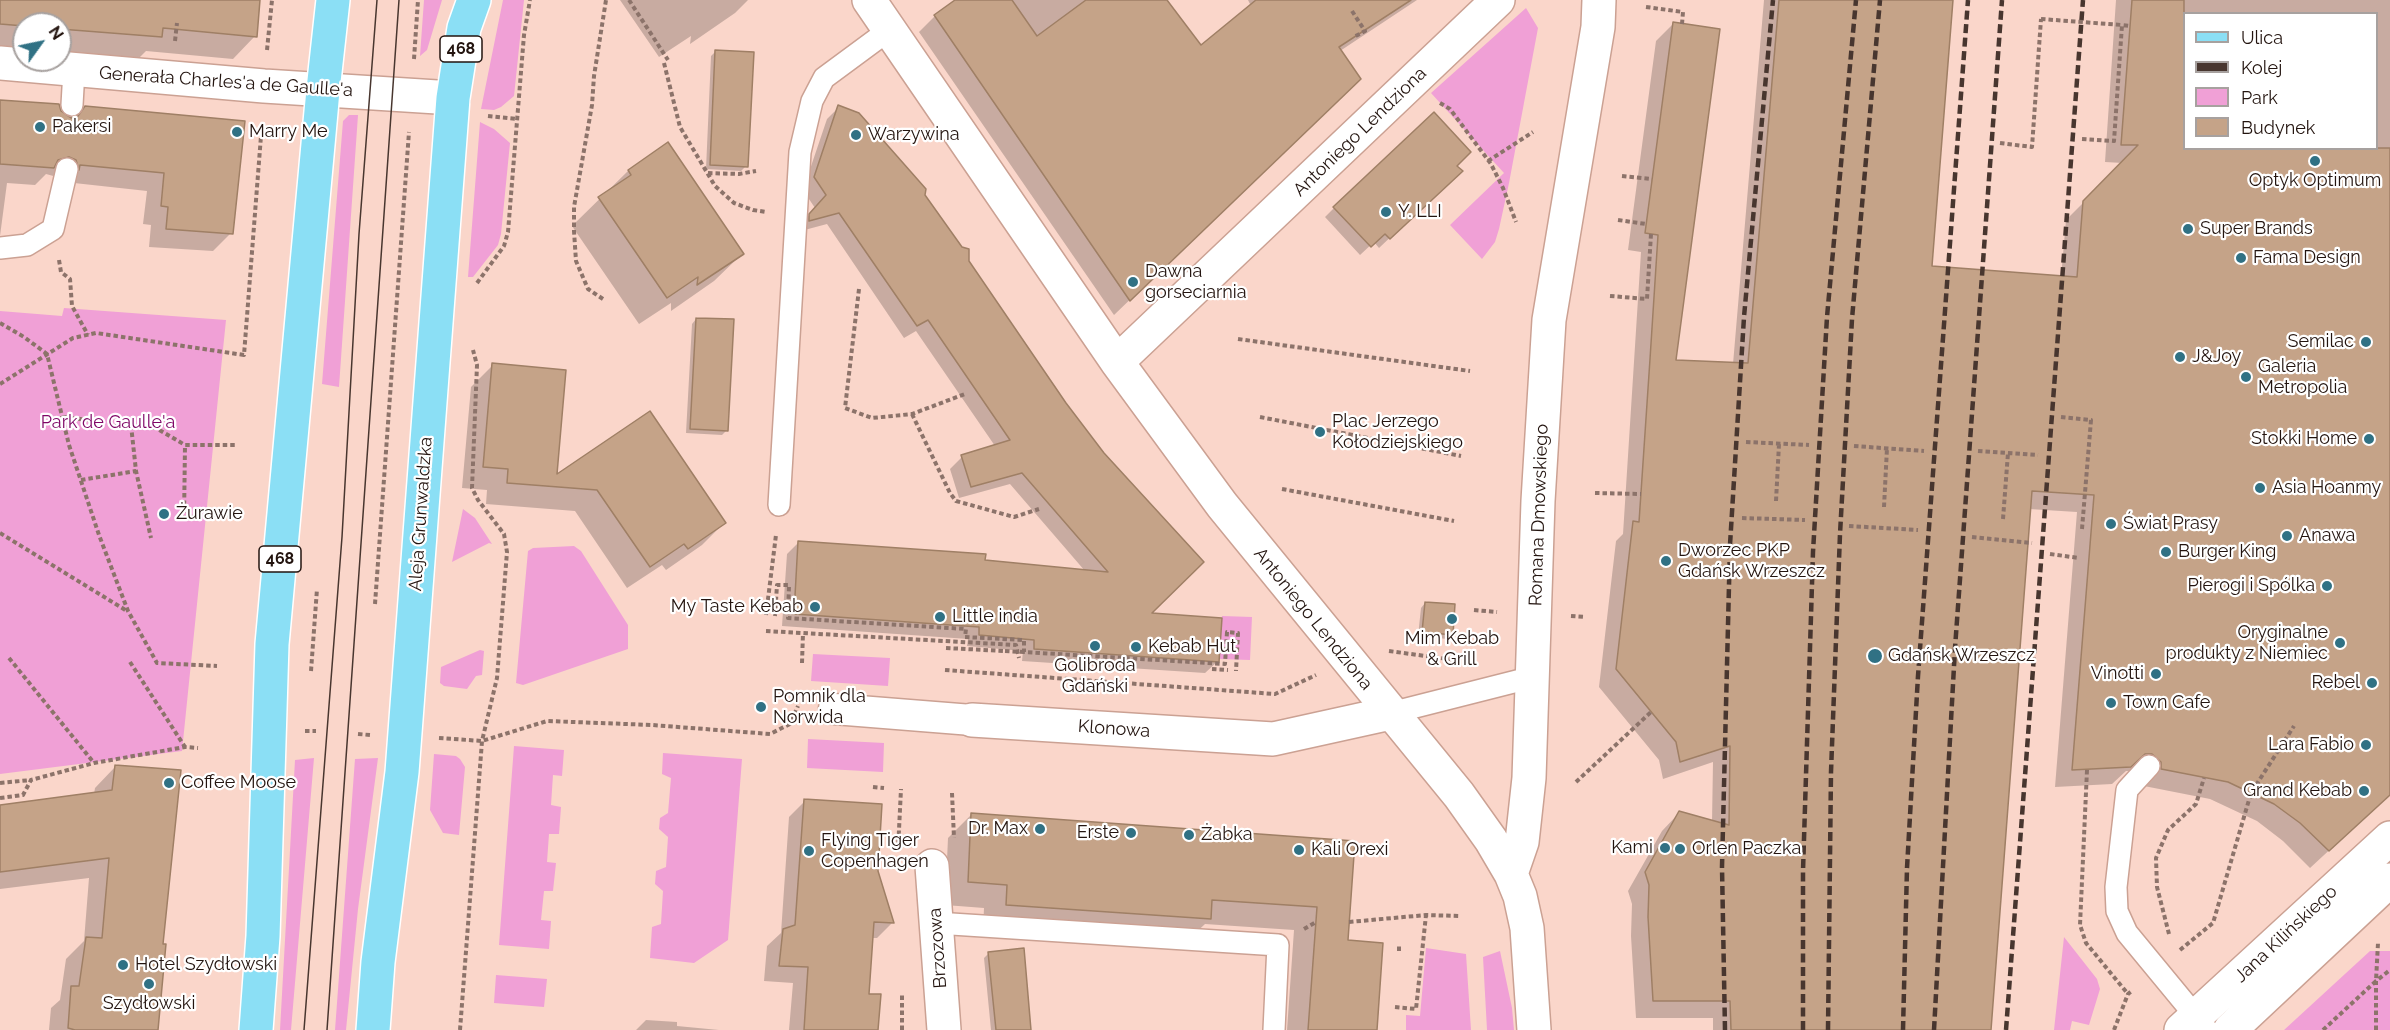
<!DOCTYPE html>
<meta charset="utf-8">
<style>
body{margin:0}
#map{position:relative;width:2390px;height:1030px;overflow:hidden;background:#fad6ca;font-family:Raleway,sans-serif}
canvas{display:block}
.legend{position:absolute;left:2183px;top:12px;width:195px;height:138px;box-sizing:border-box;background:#fff;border:2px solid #a7a19f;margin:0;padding:8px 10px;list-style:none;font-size:18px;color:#23140f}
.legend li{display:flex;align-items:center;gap:12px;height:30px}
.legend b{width:30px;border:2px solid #a7a19f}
.north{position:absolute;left:12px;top:12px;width:60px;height:60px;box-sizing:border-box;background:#fff;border:2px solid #a7a19f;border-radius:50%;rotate:57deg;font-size:16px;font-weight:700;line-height:24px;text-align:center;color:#23140f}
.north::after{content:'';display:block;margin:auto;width:21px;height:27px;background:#307184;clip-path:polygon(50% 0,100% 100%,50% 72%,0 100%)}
</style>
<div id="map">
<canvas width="2390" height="1030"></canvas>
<ul class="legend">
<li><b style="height:8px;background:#8bdff5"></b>Ulica</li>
<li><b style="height:8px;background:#48362f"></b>Kolej</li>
<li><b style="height:16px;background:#f0a0d6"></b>Park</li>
<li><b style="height:16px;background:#c5a388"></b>Budynek</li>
</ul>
<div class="north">N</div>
</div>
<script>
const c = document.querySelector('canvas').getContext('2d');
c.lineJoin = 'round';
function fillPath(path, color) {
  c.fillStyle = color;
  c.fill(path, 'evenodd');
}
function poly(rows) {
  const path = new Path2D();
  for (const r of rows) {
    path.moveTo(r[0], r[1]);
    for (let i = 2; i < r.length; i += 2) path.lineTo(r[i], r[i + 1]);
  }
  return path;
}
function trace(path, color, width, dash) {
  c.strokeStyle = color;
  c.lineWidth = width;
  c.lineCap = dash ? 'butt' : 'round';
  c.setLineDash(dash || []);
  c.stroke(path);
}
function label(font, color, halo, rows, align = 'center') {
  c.font = font + ' Raleway,sans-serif';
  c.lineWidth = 4.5;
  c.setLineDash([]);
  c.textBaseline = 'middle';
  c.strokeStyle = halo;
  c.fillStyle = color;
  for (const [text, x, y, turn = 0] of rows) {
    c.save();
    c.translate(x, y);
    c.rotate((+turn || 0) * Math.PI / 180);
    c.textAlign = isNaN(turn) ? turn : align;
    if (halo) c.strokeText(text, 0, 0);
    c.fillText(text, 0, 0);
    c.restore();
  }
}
fillPath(poly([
 [424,0,442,0,427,50,420,56],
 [503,0,524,0,514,96,501,107,494,110,481,109],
 [1526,8,1538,28,1509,183,1499,229,1495,242,1482,259,1450,225,1504,173,1431,93],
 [349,115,358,115,339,387,322,384,343,121],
 [480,122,494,129,510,143,501,234,498,245,473,277,468,277],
 [64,308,226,320,182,751,0,774,0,311,62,316],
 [463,509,475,518,492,544,489,543,452,562],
 [574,546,581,551,628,625,628,649,523,685,516,683,528,551,533,548],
 [1222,616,1252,617,1250,660,1219,659],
 [480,650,484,651,482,675,476,676,467,689,444,686,440,683,441,667],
 [813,654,890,658,888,686,811,681],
 [808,739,884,743,883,772,807,768],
 [514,746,564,750,562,776,553,775,551,805,561,807,559,834,549,834,547,862,556,863,553,891,544,891,541,920,551,921,549,949,499,945],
 [663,753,742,759,728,940,694,963,650,958,652,927,661,924,663,891,655,884,656,871,666,867,668,837,659,829,660,818,668,813,671,778,662,774],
 [434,754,456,756,460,759,465,767,459,835,443,833,430,810],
 [314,758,291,1030,280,1030,295,760],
 [378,758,358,909,346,1030,335,1030,355,759],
 [2064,937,2097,979,2100,989,2089,1025,2072,1021,2070,1030,2054,1030],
 [1426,948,1466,954,1471,1030,1406,1030,1406,1015,1420,1016],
 [1500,951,1512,1008,1514,1030,1487,1030,1483,957],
 [2370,951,2390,951,2390,1030,2284,1030],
 [496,975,547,979,544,1007,494,1003]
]), '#f0a0d6');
fillPath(poly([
 [0,0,259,0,255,36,233,59,146,51,138,59,60,52,60,24,24,24,24,49,0,47],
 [620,0,748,0,735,13,690,44,691,36,659,57],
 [958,0,1165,0,1201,47,1251,6,1248,0,1417,0,1340,51,1343,95,1114,315,919,32,935,16],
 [1764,0,1952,0,1930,267,2061,278,2066,220,2123,163,2105,162,2116,0,2390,0,2390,794,2310,868,2283,841,2257,821,2210,799,2144,786,2134,771,2126,771,2112,784,2055,787,2077,512,2029,509,1989,1030,1713,1030,1713,1018,1636,1018,1631,936,1632,904,1628,891,1662,831,1679,813,1712,822,1713,762,1663,779,1659,760,1599,687,1616,541,1623,534,1641,252,1628,250,1656,41,1673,24,1675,362,1733,364],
 [2184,14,2376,14,2376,148,2184,148],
 [716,51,746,166,741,171,706,169,711,56],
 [0,101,60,112,70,119,74,118,85,107,244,122,231,233,213,251,149,247,151,225,143,224,147,191,65,182,57,177,46,174,35,185,7,183,0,236],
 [839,107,923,195,968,261,1149,615,1218,661,1205,673,1022,661,1023,651,967,646,968,639,782,626,787,554,799,542,1085,571,1010,484,959,498,950,469,962,457,995,446,916,331,904,338,827,224,797,232,798,228,815,208,803,190,827,119],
 [668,144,742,254,714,281,671,311,671,303,639,324,572,226,628,171],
 [1455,166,1451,180,1379,248,1374,242,1360,255,1325,217,1334,208],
 [696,319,726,431,722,435,686,433,692,324],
 [493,365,555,477,724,523,702,545,666,570,662,565,627,588,575,511,486,504,487,490,462,488,471,387],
 [1425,603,1452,634,1447,639,1418,636,1421,608],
 [115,767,179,772,155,1030,49,1030,51,1008,60,1000,66,959,84,941,89,878,0,889,0,806,94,794,95,788],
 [805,801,876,871,892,923,877,938,872,938,868,995,877,1030,789,1030,793,983,764,981,767,946,781,933,789,817],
 [972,814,1353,842,1347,942,1376,1030,1287,1030,1294,930,1205,924,1186,942,983,928,984,908,945,905,948,838],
 [989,953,1030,1030,991,1030,984,958],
 [646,1020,677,1022,677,1026,719,1030,636,1030]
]), '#0003');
const building = poly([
 [0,0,260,0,257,37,163,28,162,37,60,29,60,24,24,24,24,26,0,24,0,0],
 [955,0,1012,0,1037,36,1086,0,1167,0,1201,45,1256,0,1411,0,1339,47,1361,79,1130,301,934,15,955,0],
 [1779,0,1953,0,1932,266,2077,277,2083,201,2138,145,2121,145,2132,0,2184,0,2184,148,2390,148,2390,795,2329,851,2300,823,2274,804,2228,782,2161,769,2161,762,2152,754,2145,754,2131,767,2072,770,2094,495,2032,491,1991,1030,1731,1030,1730,1001,1653,1001,1648,917,1649,885,1645,872,1679,811,1729,825,1730,746,1680,762,1676,742,1616,669,1633,521,1639,522,1650,359,1658,235,1645,233,1673,22,1720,29,1676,360,1748,363,1779,0],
 [715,50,754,52,748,167,710,165,715,50],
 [0,100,59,104,61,111,71,118,78,116,85,106,245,121,233,234,166,229,168,207,161,206,164,173,80,165,79,170,76,160,69,157,58,160,54,168,0,164,0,100],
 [838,105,859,113,926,189,925,195,962,247,969,249,969,261,1066,403,1104,453,1204,562,1152,613,1222,618,1219,662,1034,649,1034,640,979,635,979,627,794,614,798,541,986,554,985,560,1108,572,1022,473,971,487,961,455,1010,440,928,320,917,326,839,213,809,221,809,214,826,195,814,177,838,105],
 [1434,112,1471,152,1457,166,1463,171,1390,239,1385,234,1371,247,1333,207,1434,112],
 [668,142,744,254,697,285,698,277,667,298,598,197,631,175,628,170,668,142],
 [696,318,734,319,728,431,690,429,696,318],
 [492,363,566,370,557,474,650,411,726,523,688,549,684,544,650,567,597,490,507,483,508,469,483,467,492,363],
 [1425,602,1455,604,1453,635,1422,632,1425,602],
 [115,765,181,770,163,944,166,944,158,1030,75,1030,68,1028,71,986,79,986,86,937,102,938,109,858,0,872,0,805,112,790,115,765],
 [804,799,882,804,878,871,894,923,874,922,869,994,881,994,878,1030,804,1030,808,967,779,966,783,929,795,925,804,799],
 [971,813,1355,841,1348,940,1383,943,1377,1030,1308,1030,1317,907,1212,900,1211,919,1006,905,1007,885,968,882,971,813],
 [1024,948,1031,1030,996,1030,988,952,1024,948]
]);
fillPath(building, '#c5a388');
trace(building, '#9f7f65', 1.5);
const service = poly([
 [72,105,74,70],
 [0,248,27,245,53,229,67,169],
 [779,505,800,152,812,101,824,78,889,30],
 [1391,713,1533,677],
 [2149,766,2127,790,2116,887,2117,911,2127,933,2207,1030],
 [936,923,1278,945,1274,1030]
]);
const pedestrian = poly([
 [834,709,972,720]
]);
const minor = poly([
 [869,0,1117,362,1222,505,1459,795,1491,840,1511,874,1520,896,1527,928,1534,1030],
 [0,63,264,86,453,98],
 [1117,362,1498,0],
 [972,720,1273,739,1391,713],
 [932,866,944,1030],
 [1511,874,1522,842,1529,778,1538,501,1549,320,1598,27,1599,0],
 [2181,1030,2390,838],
 [2230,1030,2390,880]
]);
const primary = poly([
 [256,1030,263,936,272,644,323,90,333,0],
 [373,1030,378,962,402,772,453,98,464,28,474,0]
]);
trace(service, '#cba193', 24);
trace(pedestrian, '#cba193', 33);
trace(minor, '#cba193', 36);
trace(primary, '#fff', 36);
trace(poly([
 [629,0,668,60],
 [1646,7,1683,12,1682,24],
 [1352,11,1365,31,1354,37],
 [175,41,177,23],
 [267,50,272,0],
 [414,59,418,0],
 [664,63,680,127,715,186,734,203,753,210,766,212],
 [1440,103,1450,109,1491,164,1503,188,1516,222],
 [488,116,518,119],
 [2082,139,2114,141,2122,25,2131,26],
 [2000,143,2032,147,2041,19],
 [1488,161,1533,132],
 [708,173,739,174,756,171],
 [1622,176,1652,179],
 [1618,220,1646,224],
 [59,260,61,272,70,279,72,306,88,335],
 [477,283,504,246,508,232,524,35,530,0],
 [859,289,845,408,872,418,912,414,965,394],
 [1610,296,1647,299,1651,234],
 [603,299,588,289,576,261,574,231,574,207,592,105,594,76,606,0],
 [0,323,24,337,47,354,69,445,99,535,128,611,157,663,217,666],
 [1238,339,1470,371],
 [0,384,73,338,96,333,244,355,262,123],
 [912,414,950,493,956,501,1014,517,1039,509],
 [63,417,156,428,185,445,235,445],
 [1260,417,1461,456],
 [2061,417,2091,420,2082,529],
 [131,425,136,471,151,538],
 [1746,442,1809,445],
 [1854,446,1924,451],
 [1978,451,2038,455],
 [81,480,136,471],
 [1282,489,1454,521],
 [1595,493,1641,494],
 [1776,501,1779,444],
 [1884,507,1887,448],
 [190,517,231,515],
 [1742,518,1805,520],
 [2003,519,2008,453],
 [184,520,185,445],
 [1849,526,1918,530],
 [0,533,127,611],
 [1972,537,2032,543],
 [2050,554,2079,558],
 [375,604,409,132],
 [1474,610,1497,612],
 [766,615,776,535],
 [775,616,777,585,789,585,788,618,966,629,965,637,1024,640,1024,652,1225,664,1227,632,1238,633,1236,671],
 [1571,616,1585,617],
 [766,631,1016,645,1019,658],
 [946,648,1005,651],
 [1389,651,1462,661],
 [9,658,94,763],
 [130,662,185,747],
 [802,663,803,633],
 [1212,669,1228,670],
 [945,670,1275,694,1316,675],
 [311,671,317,589],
 [305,731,316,731],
 [358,734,370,735],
 [439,738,482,741,547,721,652,725,770,734,790,724,798,706],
 [2087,770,2080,925,2086,943,2128,994],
 [1576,782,1651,712],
 [0,783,31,780],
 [873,787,884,788],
 [952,793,954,838],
 [0,798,23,795,31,780,94,763,185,747,198,748],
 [898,850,901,789],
 [1349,922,1426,915,1459,916],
 [1304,929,1316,922],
 [2169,934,2157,887,2156,858,2168,830,2196,804,2204,778],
 [2180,950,2213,923,2251,793,2294,726],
 [1399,951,1399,945],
 [1395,1007,1416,1009,1426,915],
 [460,1030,482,741,497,678,507,552,504,534,478,500,472,488,477,365,473,350],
 [902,1030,902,995],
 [2114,1030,2128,994,2133,990],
 [2323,1030,2376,981,2378,943],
 [2376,1030,2376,981,2390,970]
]), '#8c736a', 4, [4.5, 3]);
trace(service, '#fff', 21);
trace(pedestrian, '#fff', 30);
trace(minor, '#fff', 33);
trace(primary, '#8bdff5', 33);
trace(poly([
 [304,1030,342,537,359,234,377,0],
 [327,1030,399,0]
]), '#48362f', 1.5);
trace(poly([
 [1725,1030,1722,867,1730,545,1744,317,1773,0],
 [1803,1030,1803,871,1813,552,1827,317,1856,0],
 [1828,1030,1831,772,1840,534,1852,319,1880,0],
 [1903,1030,1907,868,1918,676,1968,0],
 [1934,1030,1955,648,2002,0],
 [2006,1030,2083,0]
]), '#48362f', 4.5, [9, 4.5]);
trace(poly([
 [2041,19,2122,25],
 [1005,651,1024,652]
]), '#8c736a', 4, [4.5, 3]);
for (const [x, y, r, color] of [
 [40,127,6,"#307184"],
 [237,132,6,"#307184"],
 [856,135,6,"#307184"],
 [2315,161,6,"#307184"],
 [1386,212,6,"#307184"],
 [2188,229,6,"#307184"],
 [2241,258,6,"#307184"],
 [1133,282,6,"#307184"],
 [2366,342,6,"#307184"],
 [2180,357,6,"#307184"],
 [2246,377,6,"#307184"],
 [1320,432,6,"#307184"],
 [2369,439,6,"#307184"],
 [2260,488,6,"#307184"],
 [164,514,6,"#307184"],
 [2111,524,6,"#307184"],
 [2287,536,6,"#307184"],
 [2166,552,6,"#307184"],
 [1666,561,6,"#307184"],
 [2327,586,6,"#307184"],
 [815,607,6,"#307184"],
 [940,617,6,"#307184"],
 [1452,619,6,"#307184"],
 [2340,643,6,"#307184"],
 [1095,646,6,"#307184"],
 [1136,647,6,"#307184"],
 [1875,656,8,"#307184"],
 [2156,674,6,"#307184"],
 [2372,683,6,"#307184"],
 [2111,703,6,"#307184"],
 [761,707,6,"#307184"],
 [2366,745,6,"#307184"],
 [169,783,6,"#307184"],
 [2364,791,6,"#307184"],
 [1040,829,6,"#307184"],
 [1131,833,6,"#307184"],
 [1189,835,6,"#307184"],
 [1665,848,6,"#307184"],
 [1680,849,6,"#307184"],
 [1299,850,6,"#307184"],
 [809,851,6,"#307184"],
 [123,965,6,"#307184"],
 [149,984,6,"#307184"]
]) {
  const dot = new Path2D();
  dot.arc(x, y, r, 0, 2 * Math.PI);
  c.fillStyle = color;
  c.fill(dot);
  trace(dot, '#fff', 2);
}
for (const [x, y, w] of [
 [461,49,42],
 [280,559,42]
]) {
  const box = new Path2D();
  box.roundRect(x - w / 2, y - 13, w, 26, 4.5);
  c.fillStyle = '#fff';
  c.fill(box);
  trace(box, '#23140f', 1.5);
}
label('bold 16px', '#23140f', null, [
 ["468",461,49],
 ["468",280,559]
]);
label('18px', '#23140f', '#fff', [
 ["Generała Charles'a de Gaulle'a",226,82,4],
 ["Antoniego Lendziona",1360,132,-44],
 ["Aleja Grunwaldzka",421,514,-86],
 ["Romana Dmowskiego",1539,515,-88],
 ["Antoniego Lendziona",1313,619,51],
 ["Klonowa",1114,729,4],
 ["Jana Kilińskiego",2286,934,-43],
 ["Brzozowa",938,948,-94]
]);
label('18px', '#23140f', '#fff', [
 ["Pakersi",52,127],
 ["Marry Me",249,132],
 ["Warzywina",868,135],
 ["Optyk Optimum",2315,181,"center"],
 ["Y. LLI",1398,212],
 ["Super Brands",2200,229],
 ["Fama Design",2253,258],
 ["Dawna",1145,272],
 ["gorseciarnia",1145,293],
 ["Semilac",2354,342,"right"],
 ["J&Joy",2192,357],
 ["Galeria",2258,367],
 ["Metropolia",2258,388],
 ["Plac Jerzego",1332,422],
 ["Kołodziejskiego",1332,443],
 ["Stokki Home",2357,439,"right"],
 ["Asia Hoanmy",2272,488],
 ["Żurawie",176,514],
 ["Świat Prasy",2123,524],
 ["Anawa",2299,536],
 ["Dworzec PKP",1678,551],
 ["Gdańsk Wrzeszcz",1678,572],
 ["Burger King",2178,552],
 ["Pierogi i Spólka",2315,586,"right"],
 ["My Taste Kebab",803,607,"right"],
 ["Little india",952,617],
 ["Oryginalne",2328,633,"right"],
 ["produkty z Niemiec",2328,654,"right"],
 ["Mim Kebab",1452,639,"center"],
 ["& Grill",1452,660,"center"],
 ["Kebab Hut",1148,647],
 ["Gdańsk Wrzeszcz",1888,656],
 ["Golibroda",1095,666,"center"],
 ["Gdański",1095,687,"center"],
 ["Vinotti",2144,674,"right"],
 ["Rebel",2360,683,"right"],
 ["Pomnik dla",773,697],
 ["Norwida",773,718],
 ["Town Cafe",2123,703],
 ["Lara Fabio",2354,745,"right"],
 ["Coffee Moose",181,783],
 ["Grand Kebab",2352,791,"right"],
 ["Dr. Max",1028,829,"right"],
 ["Erste",1119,833,"right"],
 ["Żabka",1201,835],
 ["Flying Tiger",821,841],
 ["Copenhagen",821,862],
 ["Kami",1653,848,"right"],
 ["Orlen Paczka",1692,849],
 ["Kali Orexi",1311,850],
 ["Hotel Szydłowski",135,965],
 ["Szydłowski",149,1004,"center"]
], 'left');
label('18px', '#7f0666', '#fff', [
 ["Park de Gaulle'a",108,423]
]);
</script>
